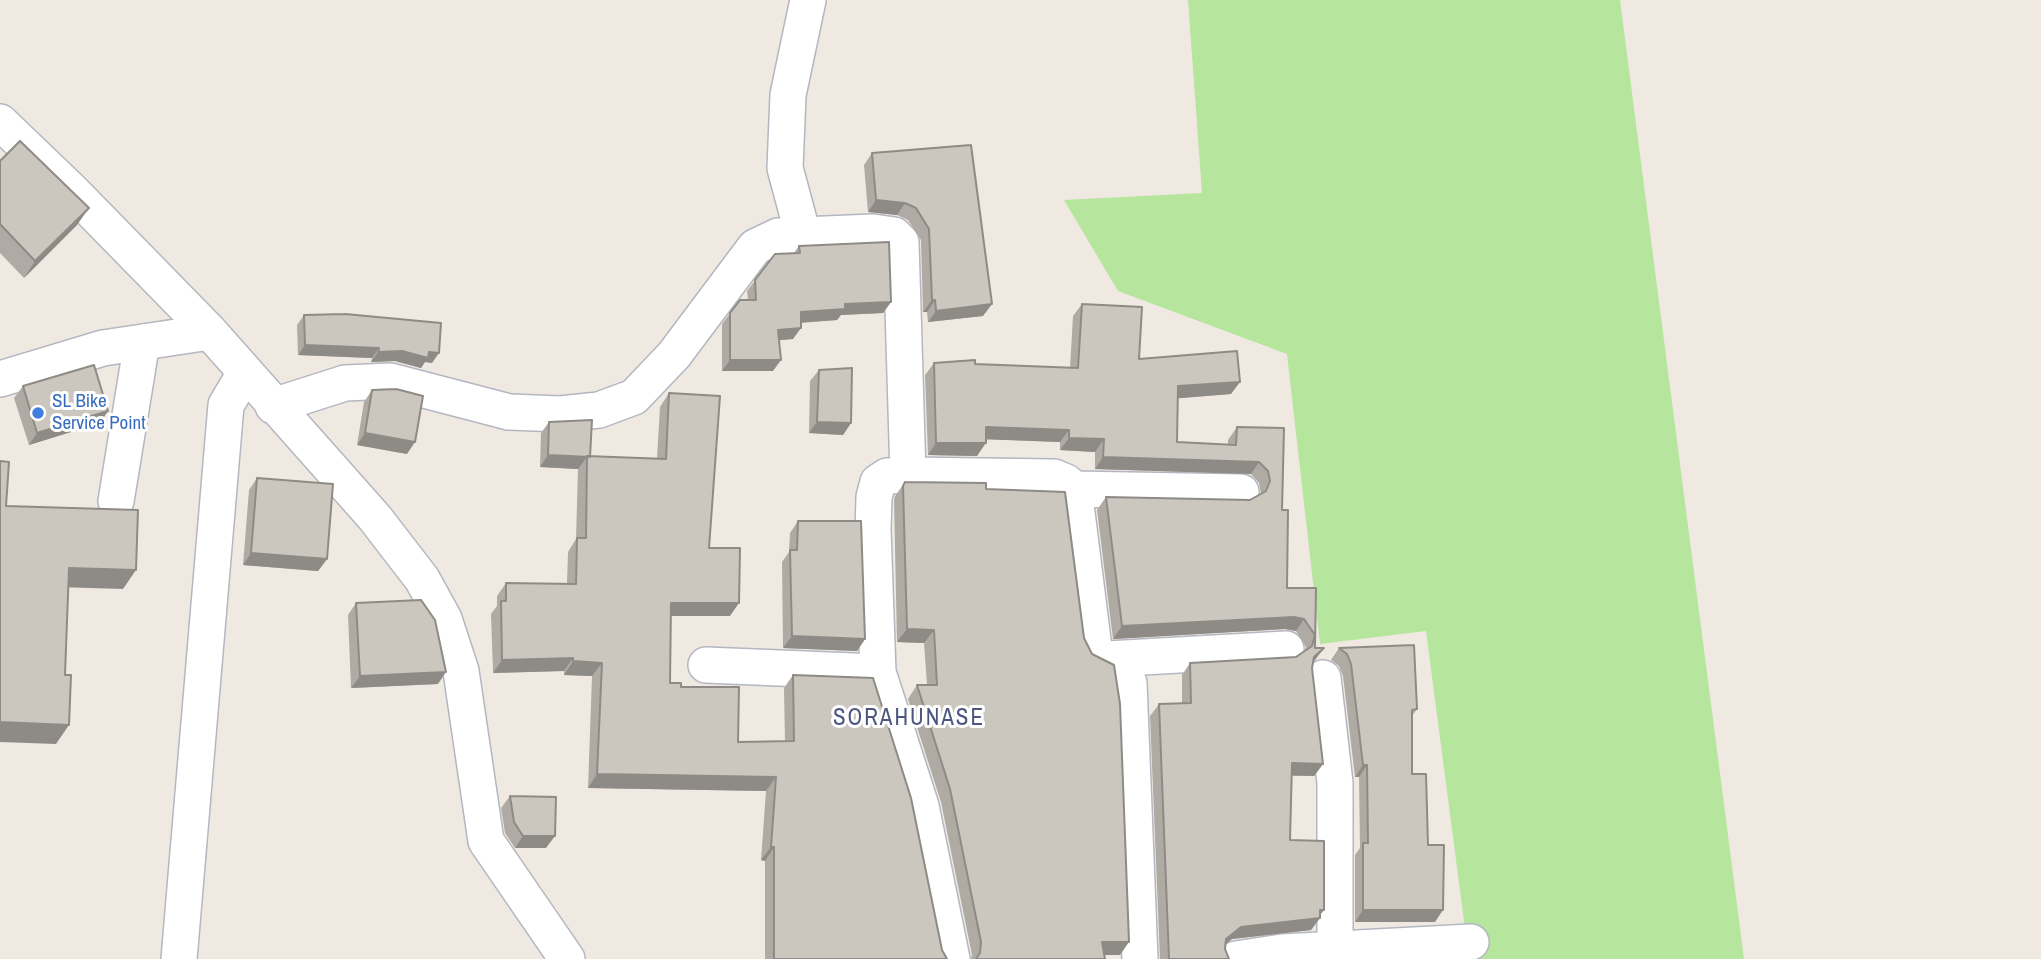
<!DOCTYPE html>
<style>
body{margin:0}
canvas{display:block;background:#efe9e1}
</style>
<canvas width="2041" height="959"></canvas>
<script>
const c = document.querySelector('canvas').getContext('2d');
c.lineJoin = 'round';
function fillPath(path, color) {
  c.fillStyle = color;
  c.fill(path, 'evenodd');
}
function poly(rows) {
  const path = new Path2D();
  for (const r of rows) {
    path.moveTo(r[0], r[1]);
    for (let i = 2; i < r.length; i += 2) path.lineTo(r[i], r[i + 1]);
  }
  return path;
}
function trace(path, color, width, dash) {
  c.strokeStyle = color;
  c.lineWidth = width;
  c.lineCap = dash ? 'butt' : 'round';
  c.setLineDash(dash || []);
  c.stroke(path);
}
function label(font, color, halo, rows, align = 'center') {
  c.font = font + ' "Archivo Narrow",sans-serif';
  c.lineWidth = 6;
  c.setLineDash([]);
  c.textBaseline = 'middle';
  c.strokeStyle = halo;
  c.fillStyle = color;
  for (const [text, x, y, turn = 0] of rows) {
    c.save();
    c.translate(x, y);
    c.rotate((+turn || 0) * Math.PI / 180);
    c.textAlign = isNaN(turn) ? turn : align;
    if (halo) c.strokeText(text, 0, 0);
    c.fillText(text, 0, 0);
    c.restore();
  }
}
fillPath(poly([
 [1188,0,1620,0,1744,959,1469,959,1426,631,1320,644,1287,354,1118,291,1064,200,1202,193]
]), '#b6e59e');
const minor = poly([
 [0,122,74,193,210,332,375,518,422,579,444,619,461,671,486,841,567,959],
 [803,235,785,168,788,95,808,0],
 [0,379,103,348,210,332],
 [273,406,345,383,390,381,509,412,560,414,599,410,634,397,674,355,755,247,778,236,873,232,894,235,901,242,908,475],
 [1074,489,1241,492],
 [116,501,142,342],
 [706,665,878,672],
 [1323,678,1335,783,1335,950],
 [1129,683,1140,959],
 [179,959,226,405,245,373],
 [952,959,921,806,878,672,873,529,874,497,878,482,887,476,908,475,1054,477,1066,482,1074,489,1094,648,1099,656,1107,659,1286,649],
 [1236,959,1282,952,1471,942]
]);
trace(minor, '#b4b7c1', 38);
trace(minor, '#fff', 35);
fillPath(poly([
 [971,145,983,316,928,322,927,312,923,312,921,240,908,220,897,215,868,212,864,165,872,153],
 [0,161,77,225,24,278,0,253],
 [799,246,891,302,883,313,841,315,837,320,801,323,793,339,779,340,773,371,722,371,722,324,740,300,748,300,747,291,775,254,794,253],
 [1082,304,1139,359,1231,394,1178,398,1177,442,1228,445,1228,440,1237,427,1284,428,1282,510,1287,588,1316,588,1315,660,1313,662,1312,668,1323,764,1314,776,1291,776,1290,840,1320,915,1320,918,1311,930,1232,939,1225,945,1225,949,1229,959,1160,959,1150,716,1159,704,1182,703,1182,675,1190,663,1296,657,1305,651,1306,647,1296,631,1285,629,1113,639,1097,510,1106,497,1250,500,1261,494,1259,483,1251,474,1095,469,1095,452,1060,450,1060,442,986,439,977,456,928,455,925,375,934,363,1070,368,1073,316],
 [304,315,432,363,425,362,421,368,395,361,371,362,372,358,298,355,297,325],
 [819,370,851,423,843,435,809,433,810,381],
 [23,386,100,423,29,445,14,398],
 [372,390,407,454,357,445,364,402],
 [669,393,709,548,730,616,671,616,670,683,681,687,738,742,785,741,784,688,793,675,947,959,765,959,765,861,761,860,766,791,588,788,592,676,564,675,564,671,493,673,491,614,497,606,497,596,506,583,567,584,568,552,576,539,578,469,540,467,541,433,549,422,590,457,657,458,660,407],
 [257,478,327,559,318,571,243,565,249,490],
 [905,482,986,489,1120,955,1104,955,1105,959,971,959,972,955,941,802,908,699,917,685,927,685,924,643,897,642,894,500,895,496],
 [798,521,865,639,857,651,783,648,782,562,789,552,790,533],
 [356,603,438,684,351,688,348,615],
 [1339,648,1417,709,1412,716,1412,774,1428,845,1435,922,1355,922,1355,855,1360,848,1359,777,1355,777,1343,676,1339,666,1331,660],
 [510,796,546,848,515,848,505,833,501,808]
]), '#afaba4');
fillPath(poly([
 [876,200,905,203,897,215,868,212],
 [89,208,77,225,24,278,35,261],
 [932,300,935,300,927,312,923,312],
 [891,302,883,313,841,315,837,320,793,323,801,312,845,304],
 [992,304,983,316,928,322,936,311],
 [801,328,793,339,770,341,778,330],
 [305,345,379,348,372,358,298,355],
 [378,352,429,352,439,353,432,363,425,362,421,368,395,361,371,362],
 [730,360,781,360,773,371,722,371],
 [1240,382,1231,394,1170,399,1178,386],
 [108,411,100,423,29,445,37,433],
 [817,422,851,423,843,435,809,433],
 [986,427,1069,430,1060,442,977,439],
 [365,433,415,442,407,454,357,445],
 [1069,438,1104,439,1095,452,1060,450],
 [936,443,986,443,977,456,928,455],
 [548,455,587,457,578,469,540,467],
 [1103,457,1259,462,1251,474,1095,469],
 [251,553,327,559,318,571,243,565],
 [69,568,136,570,123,589,56,587],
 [671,603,739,603,730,616,661,616],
 [1294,617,1304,619,1296,631,1285,629,1113,639,1122,626],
 [907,629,934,630,924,643,897,642],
 [792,636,865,639,857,651,783,648],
 [1324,648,1315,660,1305,669,1314,657],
 [573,658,564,671,493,673,502,660],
 [573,661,602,663,592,676,564,675],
 [446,672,438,684,351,688,360,676],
 [0,722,69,725,56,744,0,742],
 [1292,763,1323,764,1314,776,1283,775],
 [1363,765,1367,765,1359,777,1355,777],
 [597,774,776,777,766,791,588,788],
 [523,836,555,836,546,848,515,848],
 [771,847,774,847,765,861,761,860],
 [1320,910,1324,910,1318,918,1320,918,1311,930,1232,939,1218,951,1226,939,1241,927],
 [1363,910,1443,910,1435,922,1355,922],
 [1102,942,1129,942,1120,955,1092,955]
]), '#8e8b86');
const building = poly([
 [20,141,89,208,35,261,0,224,0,161,20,141],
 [971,145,992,304,936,311,935,300,932,300,929,229,916,208,905,203,876,200,872,153,971,145],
 [889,242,891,302,845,304,845,309,801,312,801,328,778,330,781,360,730,360,730,313,740,300,756,300,755,280,775,254,800,253,799,246,889,242],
 [1082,304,1142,307,1139,359,1237,351,1240,382,1178,386,1177,442,1236,445,1237,427,1284,428,1282,510,1288,510,1287,588,1316,588,1315,648,1324,648,1314,657,1312,668,1323,764,1292,763,1290,840,1324,841,1324,910,1320,910,1320,918,1241,927,1226,939,1225,949,1229,959,1169,959,1159,704,1191,703,1190,663,1296,657,1312,646,1315,635,1304,619,1294,617,1122,626,1106,497,1250,500,1266,491,1270,481,1268,471,1259,462,1103,457,1104,439,1069,438,1069,430,986,427,986,443,936,443,934,363,975,360,975,364,1078,368,1082,304],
 [345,314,441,323,439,353,429,352,428,358,402,351,378,352,379,348,305,345,304,315,345,314],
 [94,365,108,411,37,433,23,386,94,365],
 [852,368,851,423,817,422,819,370,852,368],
 [396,389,423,396,415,442,365,433,372,390,396,389],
 [669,393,720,396,709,548,740,548,739,603,671,603,670,683,681,683,681,687,739,687,738,742,794,741,793,675,873,678,911,798,942,950,947,959,774,959,774,847,771,847,776,777,597,774,602,663,573,661,573,658,502,660,501,601,506,601,506,583,576,584,577,538,586,538,587,456,666,459,669,393],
 [592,420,590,457,548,455,549,422,592,420],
 [0,461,9,462,6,506,138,510,136,570,69,568,65,675,71,675,69,725,0,722,0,461],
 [257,478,333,484,327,559,251,553,257,478],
 [905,482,986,483,986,489,1065,492,1084,638,1092,654,1114,665,1120,704,1129,942,1102,942,1105,959,976,959,980,953,981,942,950,789,917,685,937,685,934,630,907,629,903,486,905,482],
 [798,521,861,521,865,639,792,636,790,550,797,550,798,521],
 [421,600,435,620,446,672,360,676,356,603,421,600],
 [1414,645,1417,709,1412,710,1412,774,1426,774,1428,845,1444,845,1443,910,1363,910,1363,843,1368,843,1367,765,1363,765,1351,664,1347,654,1339,648,1414,645],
 [510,796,556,797,555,836,523,836,514,822,510,796]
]);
fillPath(building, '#cbc7bf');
trace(building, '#8e8b86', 2);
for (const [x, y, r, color] of [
 [38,413,7,"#3f7fe0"]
]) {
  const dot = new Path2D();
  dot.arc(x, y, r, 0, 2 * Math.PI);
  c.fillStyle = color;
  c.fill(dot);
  trace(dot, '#fff', 2.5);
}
label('19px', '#366cbe', '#fff', [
 ["SL Bike",52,402],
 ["Service Point",52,424]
], 'left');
c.letterSpacing = '2px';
label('23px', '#4d5680', '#fff', [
 ["SORAHUNASE",909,719]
]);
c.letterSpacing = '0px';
</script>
